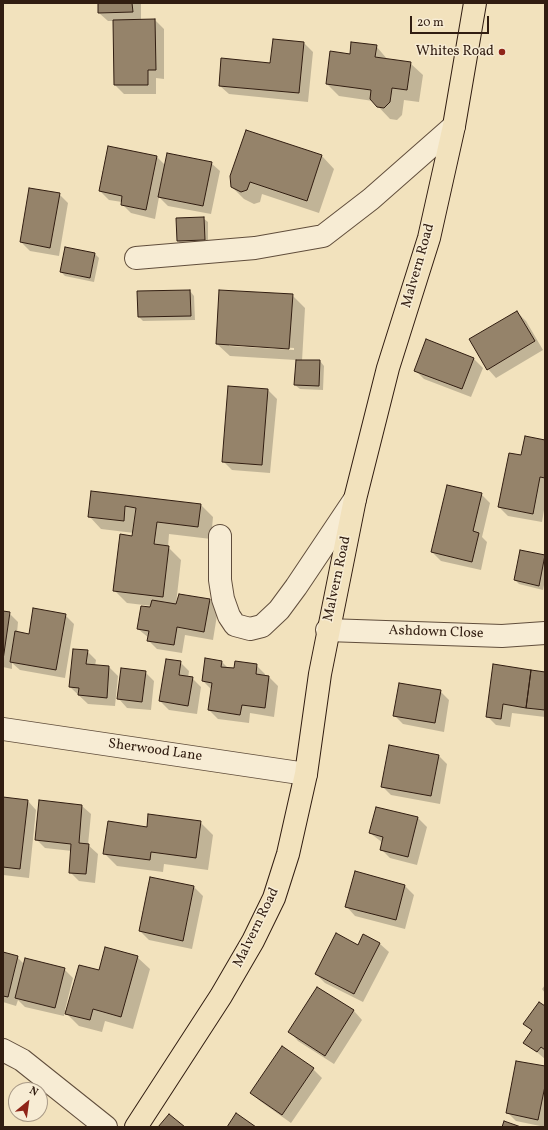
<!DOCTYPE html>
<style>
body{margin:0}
#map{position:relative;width:548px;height:1130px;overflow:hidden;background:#f2e2bd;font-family:Vollkorn,serif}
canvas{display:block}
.frame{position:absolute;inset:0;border:4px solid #311d11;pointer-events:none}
.north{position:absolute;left:8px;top:1082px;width:40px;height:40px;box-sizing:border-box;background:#f7ecd4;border:1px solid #a89986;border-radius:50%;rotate:29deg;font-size:11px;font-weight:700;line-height:16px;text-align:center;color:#311d11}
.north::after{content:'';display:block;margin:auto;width:14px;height:18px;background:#8f2418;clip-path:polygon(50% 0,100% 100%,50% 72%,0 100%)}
.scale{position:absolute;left:410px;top:16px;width:79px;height:18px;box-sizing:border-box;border:2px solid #311d11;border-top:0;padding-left:5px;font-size:12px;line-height:14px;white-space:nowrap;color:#311d11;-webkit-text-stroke:3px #f7ecd4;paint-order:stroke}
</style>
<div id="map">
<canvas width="548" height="1130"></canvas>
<div class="frame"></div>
<div class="north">N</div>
<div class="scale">20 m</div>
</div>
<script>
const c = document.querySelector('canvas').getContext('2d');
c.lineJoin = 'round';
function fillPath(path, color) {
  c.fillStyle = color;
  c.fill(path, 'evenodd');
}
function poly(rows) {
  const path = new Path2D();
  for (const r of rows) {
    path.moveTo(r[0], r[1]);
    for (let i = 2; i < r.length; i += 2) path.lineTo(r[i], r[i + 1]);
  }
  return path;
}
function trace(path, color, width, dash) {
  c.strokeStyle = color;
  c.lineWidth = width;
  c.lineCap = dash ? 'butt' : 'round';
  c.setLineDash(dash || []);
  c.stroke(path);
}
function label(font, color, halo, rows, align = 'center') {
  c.font = font + ' Vollkorn,serif';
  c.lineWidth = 3;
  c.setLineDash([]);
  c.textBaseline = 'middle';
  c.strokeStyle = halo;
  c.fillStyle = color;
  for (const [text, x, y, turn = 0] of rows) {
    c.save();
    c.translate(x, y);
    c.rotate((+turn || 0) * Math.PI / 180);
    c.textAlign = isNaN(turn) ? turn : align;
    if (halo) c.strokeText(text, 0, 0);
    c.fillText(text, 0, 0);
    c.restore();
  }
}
fillPath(poly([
 [99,3,141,3,141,21,155,20,164,29,164,79,156,78,156,94,124,94,115,85,114,21,108,21,99,13],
 [304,43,313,52,308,102,229,94,220,86,271,64],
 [376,46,388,60,410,63,423,75,419,102,404,100,402,115,397,120,390,119,373,101,339,96,327,84,351,55],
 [109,147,157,157,166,166,211,163,220,171,211,214,168,206,159,197,155,219,131,213,122,204,122,202,109,200,100,191],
 [322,156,334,169,319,213,262,194,260,202,254,204,244,199,232,187],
 [59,194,68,203,59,256,30,251,21,242],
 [203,218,208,222,208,244,182,245,178,241],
 [95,254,99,258,94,282,65,276,61,272],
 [190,291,194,296,195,320,143,321,139,317],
 [292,295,305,308,302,361,320,361,324,366,323,390,300,389,295,385,296,360,230,356,217,344],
 [229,344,294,348,294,350,229,346],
 [517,312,526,321,543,350,496,378,488,369],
 [426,341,474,359,483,368,471,397,424,379,415,370],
 [268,390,277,399,270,473,232,470,223,461],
 [545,441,545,504,542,522,508,516,499,507,522,456],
 [92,492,201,505,213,517,211,539,169,534,168,547,181,560,176,604,210,600,218,609,213,640,185,635,182,653,157,649,148,640,149,638,138,629,152,606,127,603,114,590,134,533,101,529,89,516],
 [481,494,490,503,482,537,487,542,481,570,441,561,432,552],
 [545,556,545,580,543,590,519,584,515,580],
 [3,612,9,613,18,622,17,633,30,635,65,615,74,624,65,678,20,670,12,663,12,669,3,667],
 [87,651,96,660,95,666,109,667,118,676,115,706,88,704,70,687],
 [180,662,189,671,188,678,192,678,201,687,197,714,169,710,160,701],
 [222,662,229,669,235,670,256,665,265,674,265,677,269,677,278,686,274,717,250,713,249,723,218,719,209,710,212,690,203,681],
 [494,666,545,673,545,717,512,713,510,727,496,725,487,716],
 [145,672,154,681,151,710,127,708,119,699],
 [440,691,449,700,444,732,403,724,394,715],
 [438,755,447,764,440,804,391,795,382,786],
 [3,798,28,801,36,810,29,878,3,875],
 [82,806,91,814,88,845,98,854,95,883,79,881,70,872,72,851,45,848,36,839],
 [418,818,427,827,417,865,390,858,381,849,383,843,370,833],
 [200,822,213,835,208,870,164,864,163,872,117,866,104,853,147,828],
 [151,878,194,887,203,896,192,949,149,940,140,931],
 [405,886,414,895,405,929,355,916,347,907],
 [364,936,380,944,389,952,363,1002,325,983,316,974,359,946],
 [3,953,17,957,24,964,64,969,73,978,65,1010,67,1010,100,971,137,957,150,969,133,1029,105,1021,102,1032,79,1026,65,1012,64,1016,25,1007,18,1000,16,1006,3,1002],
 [545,985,545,993,542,989],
 [318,988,354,1011,362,1020,334,1064,298,1041,290,1032],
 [545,1007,545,1059,525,1042,532,1031,525,1024],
 [545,1067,545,1127,516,1121,507,1112],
 [313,1069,322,1078,291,1123,260,1101,251,1093]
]), '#0003');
const building = poly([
 [98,3,132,3,133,12,98,13,98,3],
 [155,19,156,70,148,70,148,85,114,85,113,20,155,19],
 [273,39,304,42,299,93,219,86,221,58,270,63,273,39],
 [351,42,377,45,375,57,411,62,407,90,392,88,390,102,384,108,377,107,370,99,371,90,326,84,330,51,350,54,351,42],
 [246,130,322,155,307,201,250,182,247,190,241,192,231,187,230,176,246,130],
 [108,146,157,156,146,210,121,205,122,196,99,191,108,146],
 [167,153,212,162,203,206,158,197,167,153],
 [29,188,60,193,50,248,20,242,29,188],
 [204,217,205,240,177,241,176,218,204,217],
 [65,247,95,253,90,278,60,272,65,247],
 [190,290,191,316,138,317,137,291,190,290],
 [219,290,293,294,289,349,216,344,219,290],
 [517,311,535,341,487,370,469,339,517,311],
 [426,339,474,358,462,389,414,371,426,339],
 [296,360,320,360,319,386,294,385,296,360],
 [228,386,268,389,262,465,222,462,228,386],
 [525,436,545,440,545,478,540,477,533,514,498,507,509,453,521,455,525,436],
 [447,485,482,493,473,531,479,533,472,562,431,552,447,485],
 [91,491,201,504,198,527,157,522,154,544,169,546,163,597,113,591,120,534,132,536,136,508,125,506,124,521,88,517,91,491],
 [520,550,545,555,539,586,514,580,520,550],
 [179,594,210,599,204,632,177,627,174,645,147,641,149,631,137,629,141,606,150,607,152,600,176,604,179,594],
 [33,608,66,614,56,670,10,662,15,631,29,634,33,608],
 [3,611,10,612,3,660,3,611],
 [73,649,88,650,86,664,109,666,107,698,78,695,79,688,69,687,73,649],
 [205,658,222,661,221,667,234,668,235,661,257,664,256,674,269,676,265,708,242,705,240,715,208,710,212,683,202,681,205,658],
 [166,659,181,661,179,675,193,677,188,706,159,701,166,659],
 [493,664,531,670,526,708,503,704,501,719,486,717,493,664],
 [121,668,146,671,142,702,117,699,121,668],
 [531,670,545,672,545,710,526,708,531,670],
 [399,683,441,690,435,723,393,716,399,683],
 [389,745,439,755,431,796,381,787,389,745],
 [3,797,28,800,20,869,3,867,3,797],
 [39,800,82,805,79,843,89,844,86,874,69,873,71,844,35,840,39,800],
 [376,807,418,817,408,857,380,850,383,837,369,833,376,807],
 [148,814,201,821,196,858,151,852,150,860,103,854,108,821,147,827,148,814],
 [355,871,405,885,396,920,345,907,355,871],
 [150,877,194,886,183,941,139,931,150,877],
 [336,933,358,945,363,934,380,943,354,994,315,974,336,933],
 [105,947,138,956,121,1017,93,1009,90,1020,65,1014,79,965,99,970,105,947],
 [3,952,18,956,8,997,3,996,3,952],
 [25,958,65,968,55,1008,15,998,25,958],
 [317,987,354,1010,325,1056,288,1032,317,987],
 [539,1002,545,1006,545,1050,541,1047,537,1052,523,1043,532,1030,523,1024,539,1002],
 [282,1046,314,1068,282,1115,250,1093,282,1046],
 [516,1061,545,1066,545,1086,538,1120,506,1113,516,1061],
 [236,1113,256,1127,227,1127,236,1113],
 [169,1114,185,1127,158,1127,169,1114],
 [504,1121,521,1127,502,1127,504,1121]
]);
fillPath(building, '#95836a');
trace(building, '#311d11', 1);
const minor = poly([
 [136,258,255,248,323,236,371,199,454,126],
 [220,536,220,580,223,599,229,616,235,625,250,629,262,626,279,610,296,587,355,499],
 [327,630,502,636,545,633],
 [3,729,306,774],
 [3,1050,22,1060,106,1127]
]);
const major = poly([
 [136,1127,221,996,253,941,274,898,288,854,306,774,320,674,355,499,388,368,429,238,454,126,475,3]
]);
trace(minor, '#614e3c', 24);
trace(major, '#311d11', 24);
trace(minor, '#f7ecd4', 22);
trace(major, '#f2e2bd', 22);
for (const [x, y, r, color] of [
 [502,52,4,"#8f2418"]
]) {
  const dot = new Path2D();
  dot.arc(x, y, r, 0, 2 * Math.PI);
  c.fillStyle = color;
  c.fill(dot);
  trace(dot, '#f7ecd4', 1.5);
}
label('14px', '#311d11', '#f7ecd4', [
 ["Whites Road",494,52]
], 'right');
label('14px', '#311d11', '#f7ecd4', [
 ["Malvern Road",419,266,-74],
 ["Malvern Road",338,579,-78],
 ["Ashdown Close",436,633,2],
 ["Sherwood Lane",155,751,8],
 ["Malvern Road",257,928,-64]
]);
</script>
